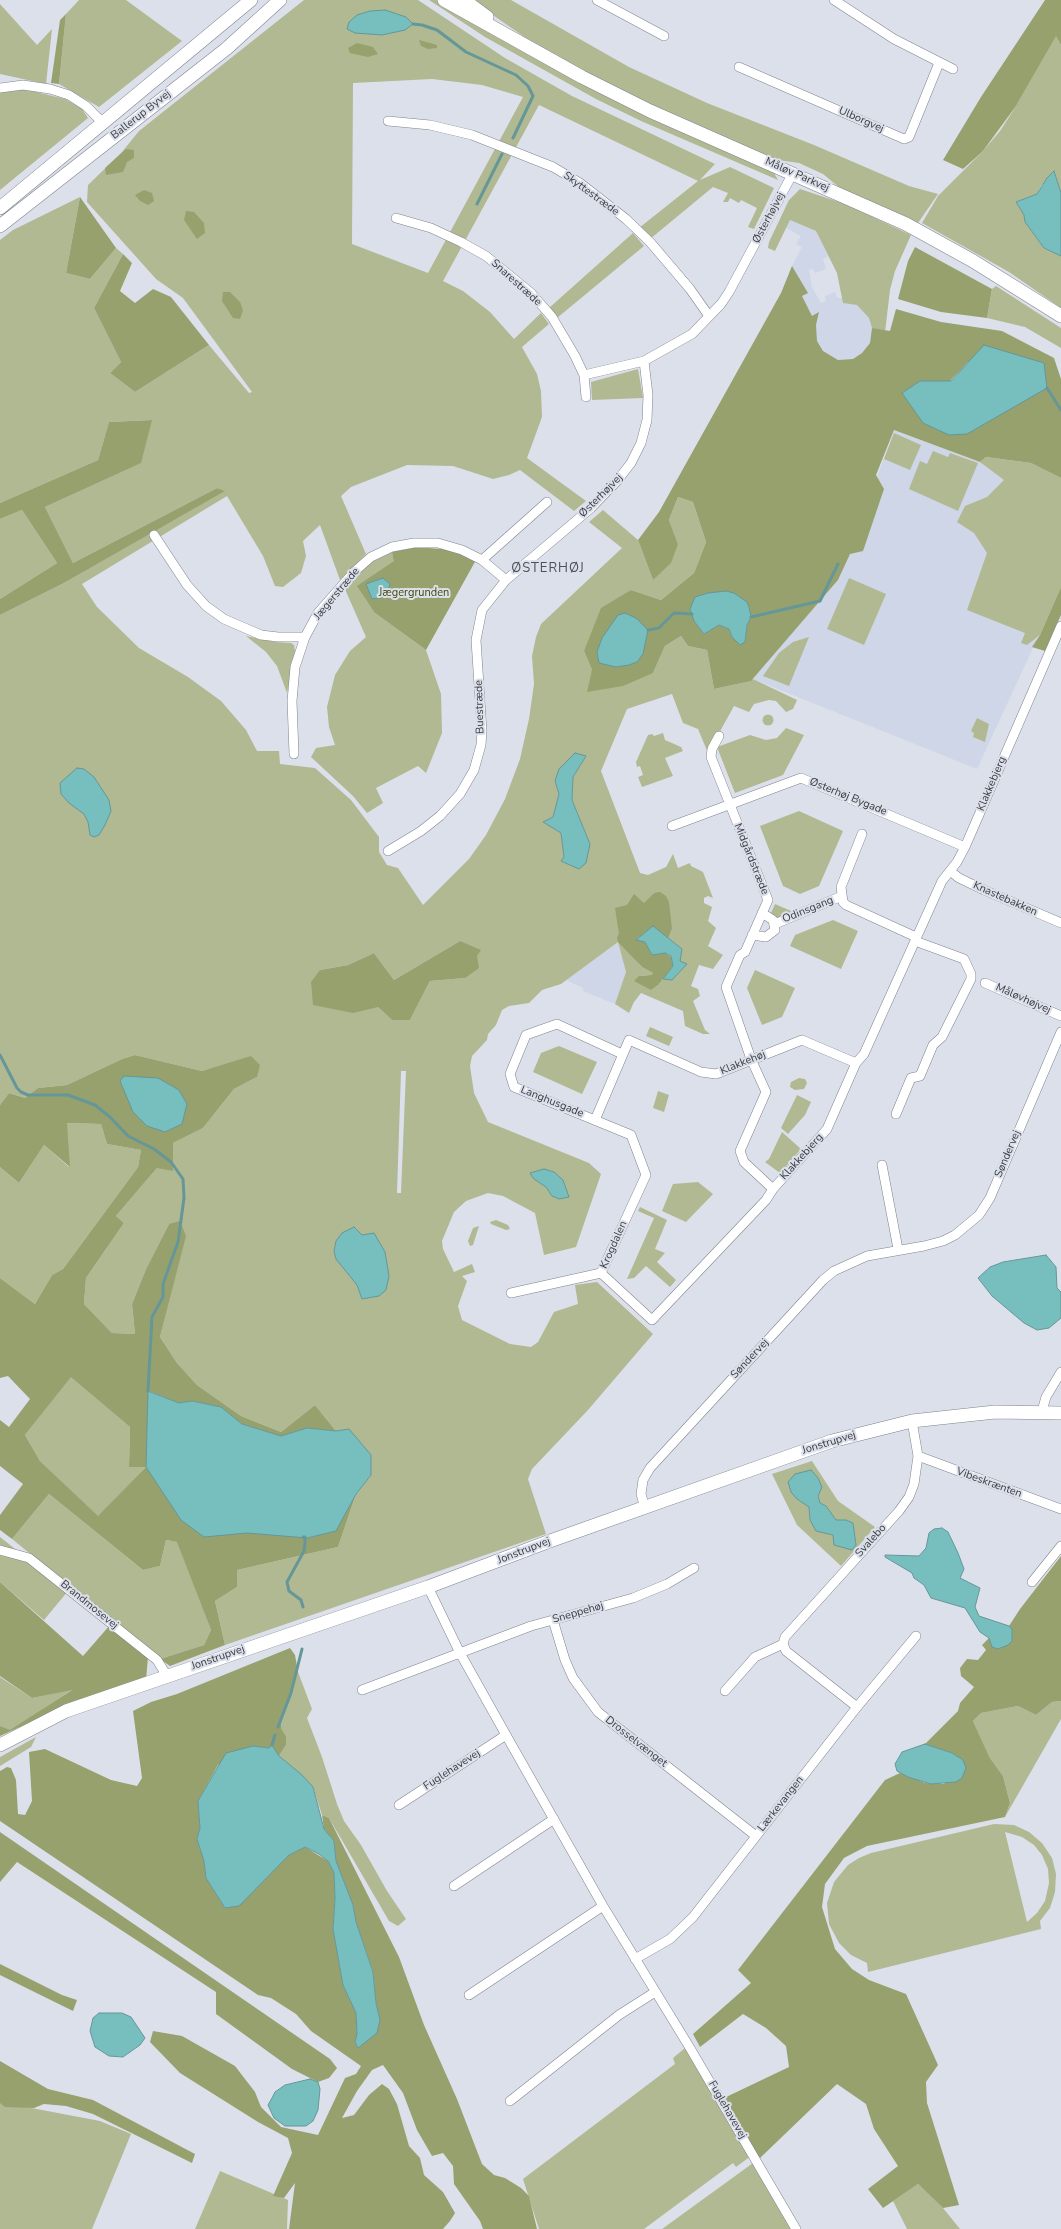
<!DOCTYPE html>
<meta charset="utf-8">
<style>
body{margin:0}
canvas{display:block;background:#dce0eb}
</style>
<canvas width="1061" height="2229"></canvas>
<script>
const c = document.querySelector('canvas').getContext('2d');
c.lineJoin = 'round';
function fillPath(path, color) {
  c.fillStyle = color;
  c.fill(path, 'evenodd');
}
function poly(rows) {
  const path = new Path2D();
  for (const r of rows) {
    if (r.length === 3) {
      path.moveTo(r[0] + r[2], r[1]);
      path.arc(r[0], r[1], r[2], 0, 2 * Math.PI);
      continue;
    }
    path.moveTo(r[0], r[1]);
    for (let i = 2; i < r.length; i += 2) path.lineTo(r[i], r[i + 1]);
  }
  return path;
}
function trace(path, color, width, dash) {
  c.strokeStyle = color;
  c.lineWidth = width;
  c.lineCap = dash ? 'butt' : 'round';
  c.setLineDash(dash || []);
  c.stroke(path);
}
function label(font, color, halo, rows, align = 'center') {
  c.font = font + ' "Nunito Sans",sans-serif';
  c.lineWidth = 4;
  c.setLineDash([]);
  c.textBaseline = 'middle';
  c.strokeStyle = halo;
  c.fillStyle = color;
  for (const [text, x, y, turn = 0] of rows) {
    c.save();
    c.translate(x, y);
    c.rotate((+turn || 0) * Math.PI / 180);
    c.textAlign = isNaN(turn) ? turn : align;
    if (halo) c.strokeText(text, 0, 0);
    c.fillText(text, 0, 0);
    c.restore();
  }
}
fillPath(poly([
 [790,220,816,231,828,256,823,259,826,269,815,273,813,269,809,270,812,287,821,303,826,301,825,296,835,292,837,298,842,298,844,303,857,305,869,318,872,328,870,343,862,353,853,359,838,360,823,351,817,341,816,325,819,313,812,316,802,296,807,293,792,266,802,247,796,244,801,236,786,228],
 [894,430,980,462,1061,478,1061,587,977,769,753,679,838,580,850,553],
 [618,942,626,972,615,1004,583,991,583,988,568,981,567,979]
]), '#ced6e7');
fillPath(poly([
 [79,0,126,0,182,41,99,107,59,84,66,14],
 [304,0,418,0,505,58,572,96,715,164,700,180,730,167,774,188,754,229,748,227,757,208,741,200,739,203,730,198,728,202,723,202,728,193,713,187,650,239,639,228,698,181,539,105,443,281,463,291,490,312,514,339,541,313,549,324,522,347,537,374,541,391,542,417,527,458,586,501,574,511,520,470,509,475,493,479,453,466,407,465,351,487,341,496,366,554,340,580,320,525,303,541,306,556,301,573,283,587,275,586,263,556,227,496,82,584,97,607,139,648,188,677,221,701,246,730,257,751,279,751,280,764,315,768,351,800,379,837,379,852,387,865,398,868,423,905,469,859,486,835,505,799,520,759,529,719,534,684,532,656,536,637,541,624,622,548,589,522,603,510,638,540,653,580,678,544,669,520,678,497,693,502,706,542,694,573,661,600,631,590,584,651,592,670,653,673,665,646,681,636,688,646,707,650,714,689,750,681,753,679,797,700,793,709,786,712,776,701,769,700,754,704,749,712,734,706,708,753,698,729,683,723,672,694,627,709,601,771,640,873,648,875,666,867,673,854,678,868,690,863,691,866,703,872,713,898,708,896,704,898,704,903,712,907,708,921,716,928,708,946,723,955,713,969,699,965,691,986,698,989,700,996,693,1001,705,1030,710,1034,703,1034,685,1026,683,1011,641,993,634,1002,629,1013,615,1004,626,972,618,942,561,984,542,990,529,1003,509,1006,502,1010,496,1025,488,1034,487,1040,472,1056,470,1066,474,1093,488,1122,589,1163,601,1174,576,1247,544,1255,535,1213,503,1196,488,1193,466,1201,454,1212,442,1241,443,1249,454,1272,472,1264,475,1272,462,1276,467,1281,458,1306,462,1320,510,1344,531,1347,538,1342,554,1312,578,1304,575,1285,597,1282,653,1334,588,1410,532,1469,528,1479,546,1534,225,1645,215,1601,237,1587,237,1570,338,1547,356,1494,371,1475,349,1429,336,1431,315,1405,281,1432,241,1416,197,1385,177,1363,160,1337,185,1236,169,1224,146,1269,132,1304,135,1334,112,1333,84,1304,86,1278,124,1223,116,1216,157,1168,173,1143,203,1128,234,1089,257,1077,224,1065,202,1071,135,1055,122,1059,67,1085,38,1088,25,1098,9,1093,0,1105,0,615,64,583,224,491,217,488,73,563,45,507,140,463,151,420,109,422,98,460,0,503,0,240,13,230,80,197,66,273,90,279,116,248,123,254,94,308,121,362,110,373,135,392,209,345,249,393,252,392,183,298,156,279,87,202,88,185,122,152,139,131],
 [432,79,482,85,523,97,428,273,352,244,353,83],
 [586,756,573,777,572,800,590,844,564,857,561,833,544,822,553,817,559,794,555,781],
 [654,893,672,929,668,939,682,949,679,961,686,964,672,980,663,979,659,984,639,976,651,975,653,973,642,967,632,956,619,934],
 [460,941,465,978,430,981,410,1020,392,1020,378,1007,320,970,348,965,374,953,394,980],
 [401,1071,406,1071,401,1193,397,1193],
 [429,0,437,0,479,25,773,171,778,180,641,121,596,99,485,37],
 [471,0,511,0,629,67,707,103,814,145,909,186,938,194,918,223,910,220,840,188,823,174,799,163,778,160,673,115,589,75,539,47],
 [0,4,37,45,52,29,46,84,0,74],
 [1056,35,1061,45,1061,193,1054,171,1041,186,1037,194,1016,202,1024,215,1025,222,1044,248,1061,256,1061,308,1009,272,922,223,938,196,983,151,1000,131,1016,106],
 [24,89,65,99,82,109,88,118,0,190,0,92],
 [800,189,845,204,911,235,895,271,890,290,885,332,872,328,869,318,857,305,843,303,837,273,816,231,790,220,775,251,768,248,769,242,789,200],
 [633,233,644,246,557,318,549,308],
 [996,286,1061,328,1061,348,1025,327,987,318,992,289],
 [638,369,643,398,592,400,591,382],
 [894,433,921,445,910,470,884,459],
 [933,451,948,457,950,453,978,463,958,511,909,489,920,461,927,464],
 [986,457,1031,463,1061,478,1061,587,1040,635,1027,645,1021,643,1025,633,967,610,987,553,974,533,957,522,965,506,987,497,1004,480,980,462],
 [22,510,57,563,0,599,0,519],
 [392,552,395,561,375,613,426,650,441,694,442,733,426,773,418,766,376,788,383,803,367,813,353,796,311,757,316,748,335,745,329,727,327,707,335,675,350,651,366,637,344,587,364,566],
 [849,578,886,594,864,645,827,629],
 [246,636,275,642,291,643,294,645,295,651,287,693,277,666,266,652],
 [809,637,789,686,763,676,779,653,793,642],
 [768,720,5.5],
 [977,718,989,724,985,742,973,737,974,733,971,731],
 [786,728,804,735,783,775,735,793,717,747,750,735,766,740,777,738],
 [663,733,665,740,681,747,683,751,665,758,673,776,642,787,638,777,643,775,640,766,637,767,636,762,648,735,652,734,654,736],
 [799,811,843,831,819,886,800,894,783,886,760,826],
 [775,904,791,911,789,916,780,920,771,913],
 [833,920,858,931,841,969,790,946,795,935],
 [755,970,795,988,782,1017,762,1025,747,988],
 [650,1027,673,1037,669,1046,646,1036],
 [559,1046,597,1062,582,1094,533,1072,541,1053],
 [799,1078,805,1079,807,1083,804,1089,795,1090,790,1087,791,1082],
 [658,1091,669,1095,664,1112,653,1108],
 [797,1095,811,1102,805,1115,788,1134,781,1128],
 [66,1123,101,1124,107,1144,141,1150,138,1167,63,1269,52,1275,35,1304,0,1278,0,1167,19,1183,44,1145,69,1167],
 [782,1132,801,1149,780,1173,765,1162,769,1159],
 [698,1182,713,1194,686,1222,662,1211,673,1184],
 [640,1207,667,1220,655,1249,665,1253,657,1262,676,1280,670,1287,646,1266,634,1278,627,1279,654,1218,638,1211],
 [496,1220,508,1225,510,1229,506,1230,491,1224,490,1222],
 [479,1226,473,1245,470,1246,468,1241,473,1228],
 [71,1376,130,1427,129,1467,146,1467,98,1517,40,1461,25,1435],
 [812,1461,838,1501,875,1527,841,1566,797,1525,772,1474],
 [818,1496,820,1503,826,1506,835,1520,846,1520,853,1523,856,1545,833,1535,810,1520,809,1508],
 [49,1494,143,1570,160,1566,166,1540,178,1542,211,1630,204,1645,160,1659,12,1539],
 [0,1537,68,1591,44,1620,0,1582],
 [298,1672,312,1709,307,1718,322,1757,337,1804,344,1821,361,1845,387,1891,406,1919,398,1926,389,1921,329,1818,322,1815,313,1787,279,1756,286,1745,286,1736,281,1728,281,1724],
 [0,1677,32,1698,73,1689,10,1731,0,1726],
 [1061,1701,1061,1719,1005,1817,1010,1803,1003,1776,990,1758,973,1721,981,1713,1018,1706,1036,1715,1052,1702],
 [36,1737,31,1747,0,1766,0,1757],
 [994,1824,1014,1825,1029,1832,1042,1843,1052,1858,1056,1874,1055,1892,1050,1908,1040,1921,1041,1929,868,1972,867,1963,851,1955,839,1943,829,1924,827,1903,834,1882,848,1865,859,1858,871,1853],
 [1005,1832,1022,1837,1034,1845,1042,1855,1048,1869,1049,1883,1045,1901,1037,1913,1027,1922],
 [685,2048,751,2156,736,2167,733,2163,644,2229,539,2229,523,2179,675,2064,673,2058],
 [0,2102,100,2121,131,2134,92,2229,0,2229],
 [753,2163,792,2229,662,2229],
 [220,2171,288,2200,287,2229,195,2229],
 [918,2184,943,2208,960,2229,907,2229,893,2201]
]), '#b1b992');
fillPath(poly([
 [1045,0,1061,0,1061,45,1056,36,1016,106,983,151,963,169,943,160,981,97],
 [66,14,59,84,51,83,60,20],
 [419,40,437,45,437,48,428,49,421,46],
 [357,43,373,47,378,54,368,57,350,53,348,48],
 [126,149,134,150,134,158,127,162,123,172,106,175,105,168],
 [144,190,152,193,154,201,148,205,140,201,135,195],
 [80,197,116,248,90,279,66,273],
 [186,211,194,212,204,223,205,233,197,239,184,220],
 [915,247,992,289,987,318,941,312,898,299,908,261],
 [123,254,132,263,120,291,135,303,153,289,171,297,209,345,135,392,110,373,121,362,94,308],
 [792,266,808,293,802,296,812,316,819,312,816,325,817,341,823,351,838,360,853,359,862,353,870,343,872,328,890,331,896,309,941,322,1002,331,1054,358,1061,379,1061,478,1031,463,986,457,980,462,894,430,876,475,884,489,863,551,850,554,838,580,751,681,714,689,707,650,688,646,681,636,665,646,653,673,623,686,587,692,592,670,584,651,601,608,631,590,661,600,694,573,706,542,693,502,678,497,669,520,678,544,671,563,653,580,638,540,659,512,781,293],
 [968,362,967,434,920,381,950,381],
 [690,609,751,617,747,625,745,642,732,637,729,629,719,625,704,634,694,621],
 [223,292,230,292,240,302,243,310,240,319,233,318,222,301],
 [152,420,141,463,45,507,73,563,217,488,225,491,64,583,0,615,0,599,57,563,22,510,0,519,0,503,98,460,109,422],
 [417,547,453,550,476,560,426,650,375,613,357,586,394,561,392,552],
 [1061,587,1061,615,1045,651,1032,647,1040,635],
 [660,892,666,896,669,902,672,929,668,939,653,926,637,939,645,942,652,955,665,953,671,957,673,966,659,984,651,990,634,981,639,976,651,975,653,973,642,967,618,942,617,937,619,934,615,908,627,905,634,894,644,903,654,893],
 [460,941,481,950,477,956,479,968,465,978,430,981,410,1020,392,1020,378,1007,353,1013,313,1005,311,982,320,970,348,965,374,953,394,980],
 [135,1055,202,1071,251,1056,260,1065,257,1077,234,1089,203,1128,173,1143,173,1171,157,1168,116,1216,124,1223,86,1278,84,1304,112,1333,135,1334,132,1304,146,1269,169,1224,180,1221,186,1236,160,1337,177,1363,197,1385,241,1416,281,1432,315,1405,336,1431,307,1428,281,1436,242,1424,221,1407,192,1401,179,1403,149,1391,147,1467,244,1526,307,1538,335,1531,356,1494,338,1547,237,1570,237,1587,215,1601,225,1645,170,1666,160,1659,204,1645,211,1630,177,1542,166,1540,160,1566,143,1570,49,1494,12,1539,0,1530,0,1515,23,1484,0,1466,0,1420,9,1427,30,1399,8,1376,0,1378,0,1278,35,1304,52,1275,63,1269,138,1167,141,1150,107,1144,101,1124,67,1123,70,1167,44,1145,19,1183,0,1167,0,1105,9,1093,25,1098,38,1088,67,1085,122,1059],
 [71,1377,130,1427,129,1467,146,1467,98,1516,40,1461,25,1435],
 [1061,1556,1061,1701,1052,1702,1036,1715,1018,1706,981,1713,973,1721,990,1758,1003,1776,1010,1803,1005,1817,867,1846,844,1858,825,1884,822,1907,835,1949,852,1969,869,1980,906,1994,938,2065,926,2082,927,2103,959,2205,943,2208,918,2184,883,2208,868,2189,898,2166,874,2129,866,2104,837,2084,759,2159,724,2098,789,2067,786,2046,766,2028,743,2014,700,2047,693,2034,751,1983,738,1970,885,1780,900,1773,925,1783,944,1784,963,1760,952,1753,925,1744,958,1711,960,1703,974,1687,961,1676,960,1668,967,1659,978,1660,986,1650,982,1645,989,1638,1012,1629,1009,1626,1020,1609],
 [0,1582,83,1656,110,1625,148,1657,146,1680,75,1702,0,1736,0,1726,10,1730,72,1690,32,1698,0,1676],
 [290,1648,295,1655,298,1672,281,1724,281,1728,286,1736,286,1745,279,1756,269,1748,253,1746,218,1765,198,1801,200,1828,197,1839,204,1861,206,1878,225,1908,239,1905,289,1855,305,1847,328,1861,334,1873,335,1898,333,1929,343,1985,356,2013,357,2034,355,2042,358,2048,380,2020,376,2003,373,1971,356,1922,353,1905,336,1861,334,1841,324,1829,322,1815,329,1818,399,1957,424,2025,457,2099,482,2164,494,2175,505,2178,521,2188,529,2196,537,2229,483,2229,480,2221,454,2184,453,2166,443,2153,432,2156,417,2130,403,2093,383,2065,372,2070,357,2091,342,2118,354,2115,369,2095,382,2084,389,2089,397,2104,409,2146,420,2158,424,2175,443,2192,455,2213,450,2221,443,2229,289,2229,295,2183,284,2198,273,2196,292,2153,288,2138,258,2122,180,2073,150,2042,153,2031,182,2036,235,2066,255,2092,261,2107,281,2127,318,2135,345,2078,356,2074,361,2066,311,2031,296,2014,271,1998,258,1995,0,1821,0,1771,7,1767,11,1768,16,1780,18,1814,25,1815,32,1801,29,1752,45,1749,111,1780,137,1786,142,1778,133,1711,151,1702,177,1694],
 [0,1832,330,2059,337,2068,329,2078,318,2082,292,2069,216,2014,216,1992,17,1862,0,1882],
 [0,1964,62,1995,77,2000,73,2011,0,1975],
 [0,2061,48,2089,93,2100,195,2154,192,2163,93,2114,66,2106,44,2104,34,2108,5,2107,0,2103]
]), '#97a16e');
const water = poly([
 [385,10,406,17,413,24,405,30,382,35,355,33,347,29,349,22,357,15,370,11,385,10],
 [1054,171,1061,193,1061,256,1044,248,1025,222,1024,215,1016,202,1037,194,1047,178,1054,171],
 [984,345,1044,363,1047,388,967,434,949,435,923,423,902,393,920,381,951,381,984,345],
 [383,578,390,584,386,597,372,599,366,584,383,578],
 [726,591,734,593,747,602,749,607,751,617,747,625,745,642,740,645,732,637,729,629,719,625,704,634,694,621,690,609,695,597,708,593,726,591],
 [625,613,636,618,648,630,643,654,637,662,629,665,616,667,599,663,597,652,602,638,618,615,625,613],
 [575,753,586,756,573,777,572,800,590,844,586,863,579,869,561,861,564,857,561,833,543,822,553,817,559,794,555,781,559,769,575,753],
 [77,768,84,769,94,777,109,800,111,811,105,825,99,835,94,837,90,835,88,822,84,814,69,803,61,794,60,783,77,768],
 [653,926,682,949,680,961,687,964,672,980,663,979,673,966,671,956,665,953,652,955,645,942,636,940,653,926],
 [124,1076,158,1078,179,1090,187,1104,182,1124,165,1132,147,1126,133,1112,120,1081,124,1076],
 [544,1169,554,1172,563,1180,569,1197,559,1199,552,1196,546,1187,534,1179,530,1173,544,1169],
 [354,1227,362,1235,374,1233,385,1252,389,1276,386,1290,379,1296,362,1299,357,1285,336,1259,334,1251,336,1241,342,1233,354,1227],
 [1046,1255,1056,1267,1057,1288,1061,1292,1061,1318,1049,1328,1037,1330,1024,1323,992,1296,978,1278,990,1267,1003,1262,1046,1255],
 [148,1391,179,1403,192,1401,221,1407,242,1424,281,1436,307,1428,336,1431,349,1429,371,1455,371,1475,356,1494,336,1531,307,1538,247,1533,204,1537,181,1520,146,1467,148,1391],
 [811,1470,818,1478,822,1487,818,1496,820,1503,826,1506,836,1520,846,1520,853,1523,856,1545,852,1550,834,1545,833,1535,816,1531,810,1520,809,1507,797,1499,791,1492,788,1482,795,1474,811,1470],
 [942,1528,948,1532,958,1553,964,1569,960,1578,980,1588,975,1607,979,1616,1009,1626,1012,1629,1012,1641,1008,1645,998,1649,992,1647,989,1638,980,1632,965,1608,931,1598,924,1585,914,1578,912,1573,885,1557,885,1555,919,1556,926,1548,929,1533,934,1529,942,1528],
 [925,1744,952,1753,963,1760,966,1768,962,1778,956,1782,931,1784,908,1777,897,1771,895,1764,902,1752,925,1744],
 [272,1745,279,1756,301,1774,313,1787,324,1829,334,1841,336,1861,353,1905,356,1922,373,1972,376,2003,380,2020,377,2033,358,2048,355,2042,357,2034,356,2013,343,1985,333,1929,335,1898,334,1873,328,1861,319,1854,305,1847,289,1855,239,1906,225,1908,206,1878,204,1861,197,1839,200,1828,198,1801,226,1753,253,1746,269,1748,272,1745],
 [99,2013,122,2013,131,2017,145,2038,140,2045,123,2057,109,2056,95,2047,90,2031,93,2018,99,2013],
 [310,2079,318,2082,320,2089,318,2110,313,2121,306,2126,285,2126,274,2118,268,2105,272,2098,275,2092,285,2085,310,2079]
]);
fillPath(water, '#77bebe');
trace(water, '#659798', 1);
trace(poly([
 [413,24,422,25,437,30,466,52,516,75,528,86,533,96,513,138],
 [477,204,502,154],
 [1047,388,1061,410],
 [751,617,820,601,838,564],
 [648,630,659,628,674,613,692,614],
 [0,1055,17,1088,21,1092,28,1095,68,1095,95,1105,110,1117,128,1136,154,1149,171,1162,183,1179,184,1198,178,1242,163,1284,163,1297,152,1317,148,1391],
 [303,1607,301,1600,289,1591,287,1582,304,1551,305,1543,305,1537,303,1537],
 [278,1727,291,1693,302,1649],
 [272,1745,275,1735]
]), '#659798', 3);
const street = poly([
 [597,0,664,36],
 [834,0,894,39,953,69],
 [739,67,904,139,909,137,939,63],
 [0,88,23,85,50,89,69,95,86,106,102,122],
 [388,121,430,125,472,135,553,167,580,183,626,219,650,242,690,289,709,316],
 [396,218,431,228,461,242,486,256,531,293,552,317,575,356,584,375,586,397],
 [584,375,644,361,692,334,721,304,729,292,793,173],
 [154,535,187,585,206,606,224,619,261,635,278,637,305,637],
 [482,560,547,502],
 [719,736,712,749,711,757,768,900,745,952,740,955,726,987,751,1059,766,1092,740,1151,744,1162,773,1189],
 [294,754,292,701,295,667,305,637,318,613,354,572,371,557,392,547,414,543,438,543,462,550,482,560,506,580],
 [672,826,801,778,965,847],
 [862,834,841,887,843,902,846,905,916,937],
 [388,851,421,831,440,816,460,794,474,770,481,745,482,731,476,640,482,610,506,580,591,508,617,481,631,463,641,443,647,420,648,395,644,361],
 [950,871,959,878,984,890,1061,923],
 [775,924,842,896],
 [752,935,766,937,775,930,773,920,762,913],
 [985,983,1061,1016],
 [622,1054,557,1024,526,1035,510,1074,514,1087,631,1135,646,1175,601,1273,652,1320,766,1200,773,1189,827,1129,856,1063,864,1054,942,881,957,862,965,847,1061,626],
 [896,1114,911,1078,920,1076,933,1045,942,1037,971,979,971,974,964,959,915,941],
 [595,1120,629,1040,701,1072,716,1074,802,1040,856,1063],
 [882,1165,898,1249],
 [511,1293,601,1273],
 [1042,1411,1046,1397,1061,1372],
 [918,1456,1061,1509],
 [645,1508,641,1494,643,1480,650,1468,823,1280,834,1271,867,1256,924,1246,943,1241,955,1235,979,1215,990,1198,1061,1032],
 [0,1550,29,1558,157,1660,167,1676],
 [1032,1582,1061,1546],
 [428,1587,460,1653,506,1735,603,1906,690,2048,796,2229],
 [553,1620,565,1660,573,1678,598,1712,756,1836],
 [362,1690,531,1626,633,1598,667,1584,694,1568],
 [725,1691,755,1657,783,1644],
 [857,1707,786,1651,783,1644,785,1637,899,1511,909,1497,914,1484,918,1456,912,1421],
 [399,1805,506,1735],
 [454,1886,554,1819],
 [635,1959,670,1939,693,1917,857,1707,916,1636],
 [469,1995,603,1906],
 [510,2101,619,2015,655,1992]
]);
const secondary = poly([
 [444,0,582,77,650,111,906,224,973,261,1061,316],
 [464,0,487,17],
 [0,208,251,0],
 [0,226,226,49,280,0],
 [0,1745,66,1711,428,1587,550,1541,832,1441,912,1421,995,1412,1061,1413]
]);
trace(street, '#7f838d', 10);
trace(secondary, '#7f838d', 14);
trace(street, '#fff', 9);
trace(secondary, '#fff', 13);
label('11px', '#3a3c40', '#dce0eb', [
 ["Ballerup Byvej",141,115,-38],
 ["Ulborgvej",861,120,24],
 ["Måløv Parkvej",797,175,24],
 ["Skyttestræde",591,194,36],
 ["Østerhøjvej",769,218,-62],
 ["Snarestræde",516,283,42],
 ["Østerhøjvej",601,496,-45],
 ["Jægerstræde",337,594,-50],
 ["Buestræde",480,707,-92],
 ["Klakkebjerg",992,784,-67],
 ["Østerhøj Bygade",848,797,22],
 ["Midgårdstræde",751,859,68],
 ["Knastebakken",1005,899,24],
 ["Odinsgang",808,910,-22],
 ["Måløvhøjvej",1023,999,24],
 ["Klakkehøj",743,1063,-22],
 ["Langhusgade",552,1102,22],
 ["Søndervej",1008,1154,-67],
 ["Klakkebjerg",802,1157,-48],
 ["Krogdalen",614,1245,-66],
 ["Søndervej",750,1359,-47],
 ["Jonstrupvej",829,1443,-17],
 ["Vibeskrænten",989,1483,20],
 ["Svalebo",871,1541,-48],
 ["Jonstrupvej",524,1551,-21],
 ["Brandmosevej",89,1605,39],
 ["Sneppehøj",578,1613,-16],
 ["Jonstrupvej",218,1658,-19],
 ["Drosselvænget",636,1742,38],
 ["Fuglehavevej",452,1770,-33],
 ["Lærkevangen",781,1804,-52],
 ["Fuglehavevej",727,2110,60]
]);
label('11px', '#3e4709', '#dce0eb', [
 ["Jægergrunden",414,593]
]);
c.letterSpacing = '1px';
label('13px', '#4b4f58', '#dce0eb', [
 ["ØSTERHØJ",548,569]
]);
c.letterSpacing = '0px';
</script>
